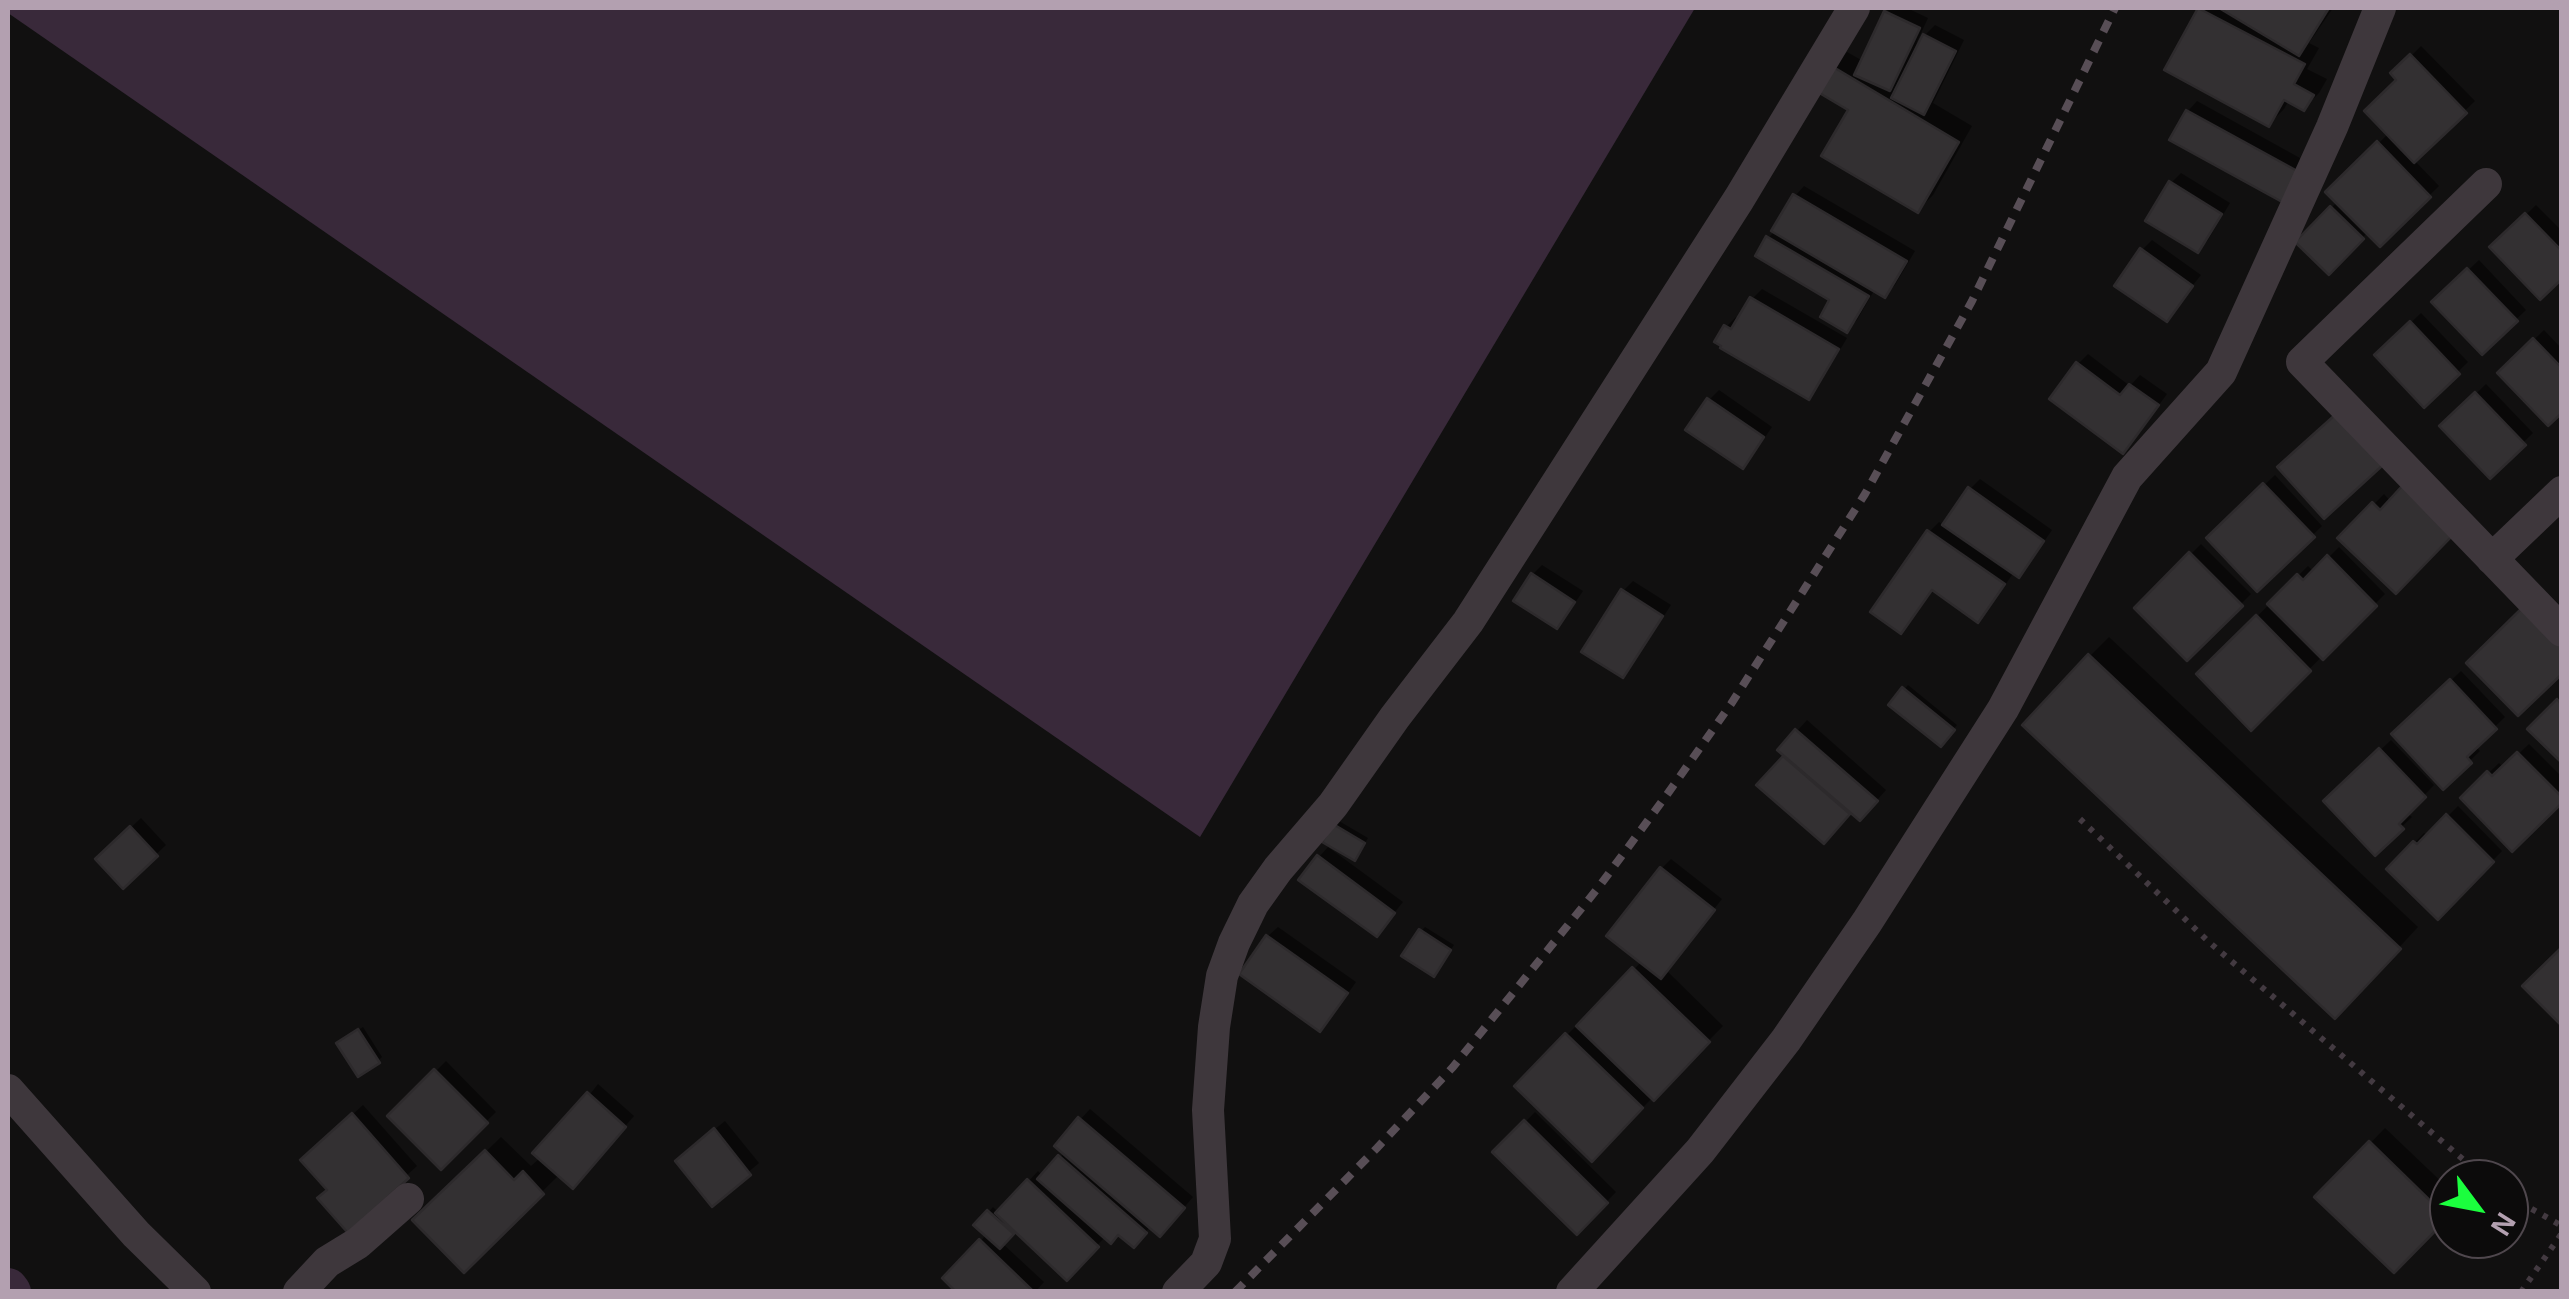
<!DOCTYPE html>
<style>
body{margin:0}
#map{position:relative;width:2569px;height:1299px;overflow:hidden;background:#111010;font-family:Helvetica,sans-serif}
canvas{display:block}
.frame{position:absolute;inset:0;border:10px solid #b3a0b0;pointer-events:none}
.north{position:absolute;left:2429px;top:1159px;width:100px;height:100px;box-sizing:border-box;background:#0c0b0b;border:2px solid #4f474d;border-radius:50%;rotate:122deg;font-size:28px;font-weight:700;line-height:40px;text-align:center;color:#b3a0b0}
.north::after{content:'';display:block;margin:auto;width:35px;height:45px;background:#1bfe3e;clip-path:polygon(50% 0,100% 100%,50% 72%,0 100%)}
</style>
<div id="map">
<canvas width="2569" height="1299"></canvas>
<div class="frame"></div>
<div class="north">N</div>
</div>
<script>
const c = document.querySelector('canvas').getContext('2d');
c.lineJoin = 'round';
function fillPath(path, color) {
  c.fillStyle = color;
  c.fill(path, 'evenodd');
}
function poly(rows) {
  const path = new Path2D();
  for (const r of rows) {
    path.moveTo(r[0], r[1]);
    for (let i = 2; i < r.length; i += 2) path.lineTo(r[i], r[i + 1]);
  }
  return path;
}
function trace(path, color, width, dash) {
  c.strokeStyle = color;
  c.lineWidth = width;
  c.lineCap = dash ? 'butt' : 'round';
  c.setLineDash(dash || []);
  c.stroke(path);
}
fillPath(poly([
 [8,8,1695,8,1200,837,8,13]
]), '#39293a');
fillPath(poly([
 [1890,8,1907,8,1928,18,1916,44,1935,25,1964,40,1933,103,1972,126,1933,195,1918,210,1852,109,1832,67,1847,52,1863,61,1886,12],
 [2201,8,2333,8,2309,43,2319,48,2307,69,2327,79,2319,93,2304,108,2289,100,2284,109,2269,124,2168,69],
 [2421,46,2475,101,2414,160,2439,186,2380,244,2368,232,2329,272,2298,242,2338,201,2329,192,2389,133,2400,80,2394,73],
 [2197,101,2309,163,2294,190,2188,111],
 [2181,173,2230,203,2208,240,2198,250,2171,183],
 [1804,186,1915,251,1895,285,1885,295,1875,289,1857,320,1847,330,1833,299,1768,238,1775,231,1795,196],
 [2536,205,2562,231,2562,275,2493,247],
 [2152,240,2201,275,2166,319,2142,250],
 [2479,260,2526,310,2482,352,2435,302],
 [1762,289,1847,338,1818,387,1808,397,1726,327,1736,317,1740,319,1752,299],
 [2421,313,2468,362,2424,405,2377,355],
 [2544,330,2562,349,2562,409,2500,373],
 [2088,354,2130,386,2140,375,2167,394,2133,440,2078,364],
 [2486,384,2533,433,2490,475,2443,426],
 [1719,390,1772,427,1752,456,1742,466,1709,400],
 [2275,475,2322,526,2257,589,2209,538],
 [1980,479,2052,530,2028,565,2018,575,2014,572,1988,610,1978,620,1934,589,1911,621,1901,631,1929,532,1939,522,1945,526,1970,489],
 [2384,494,2391,502,2462,522,2341,538],
 [2201,544,2251,594,2187,658,2137,608],
 [2339,547,2385,594,2251,727,2199,674,2308,566,2314,572],
 [1542,565,1583,591,1566,616,1556,626,1532,575],
 [1633,581,1671,605,1632,665,1622,675,1623,591],
 [2109,637,2418,927,2354,996,2090,656],
 [2461,671,2505,717,2475,746,2480,751,2443,787,2395,734],
 [1908,685,1957,725,1941,744,1892,704],
 [1807,720,1886,790,1870,808,1851,810,1834,831,1760,785,1787,755,1781,749],
 [2391,740,2434,785,2407,813,2412,817,2375,852,2327,801],
 [2529,744,2562,777,2562,800,2463,798,2499,763,2504,768],
 [2458,806,2502,851,2438,917,2389,869,2424,833,2428,836],
 [141,818,166,845,123,886,98,859],
 [1339,821,1368,838,1359,853,1335,825],
 [1328,847,1403,902,1377,934,1319,857],
 [1671,859,1722,899,1666,970,1723,1026,1592,1159,1517,1085,1582,1020,1584,1022,1642,961,1662,868],
 [1278,927,1356,982,1330,1019,1320,1029,1242,973,1268,936],
 [1425,927,1454,945,1437,970,1421,931],
 [363,1027,382,1057,378,1061,344,1039],
 [446,1061,496,1112,441,1166,391,1116],
 [598,1084,634,1116,582,1176,560,1174,464,1269,416,1220,501,1137,531,1166,541,1157],
 [363,1105,417,1166,348,1229,313,1150],
 [1090,1109,1193,1197,1170,1224,1151,1226,1134,1244,1119,1232,1106,1236,1067,1277,1015,1229,1002,1243,1044,1282,1035,1292,960,1292,946,1278,987,1234,977,1225,993,1207,999,1213,1038,1171,1043,1176,1065,1152,1057,1145],
 [1535,1112,1616,1192,1577,1232,1496,1152],
 [725,1121,759,1163,712,1203,688,1151],
 [2385,1128,2449,1189,2449,1213,2394,1270,2318,1197]
]), '#0007');
trace(poly([
 [8,1288,11,1292]
]), '#39293a', 40);
const building = poly([
 [2198,8,2305,64,2294,84,2314,95,2304,111,2284,100,2269,127,2164,70,2198,8],
 [2219,8,2329,8,2299,56,2219,8],
 [1884,11,1920,28,1890,91,1854,75,1884,11],
 [1923,34,1956,51,1924,115,1891,98,1923,34],
 [2410,54,2467,113,2414,163,2364,111,2396,80,2390,73,2410,54],
 [1830,65,1959,142,1918,213,1821,156,1848,110,1816,91,1830,65],
 [2186,110,2301,173,2284,203,2169,140,2186,110],
 [2377,141,2431,197,2380,247,2325,192,2377,141],
 [2169,181,2222,214,2198,253,2145,221,2169,181],
 [1793,194,1907,261,1885,298,1771,231,1793,194],
 [2330,206,2364,239,2329,275,2295,242,2330,206],
 [2525,213,2562,251,2562,279,2540,300,2489,247,2525,213],
 [1766,236,1869,296,1847,333,1820,317,1829,300,1755,256,1766,236],
 [2140,248,2193,286,2167,322,2114,286,2140,248],
 [2467,268,2518,321,2482,355,2431,302,2467,268],
 [1750,297,1839,349,1809,400,1720,348,1721,346,1714,342,1724,325,1731,329,1750,297],
 [2410,321,2460,374,2424,408,2374,355,2410,321],
 [2533,338,2562,368,2562,413,2548,426,2497,373,2533,338],
 [2076,362,2120,395,2129,384,2159,405,2123,454,2049,399,2076,362],
 [2475,392,2526,445,2490,479,2439,426,2475,392],
 [1707,398,1764,437,1743,469,1685,430,1707,398],
 [2336,414,2383,465,2324,519,2277,467,2336,414],
 [2263,483,2315,537,2257,592,2206,538,2263,483],
 [2403,485,2454,534,2396,594,2337,538,2372,502,2380,510,2403,485],
 [1968,487,2044,541,2019,578,1942,525,1968,487],
 [1927,530,2005,584,1978,623,1932,590,1901,634,1870,612,1927,530],
 [2189,552,2243,606,2187,661,2134,608,2189,552],
 [2327,555,2377,606,2323,660,2267,604,2297,574,2303,580,2327,555],
 [1531,573,1575,602,1557,629,1513,601,1531,573],
 [1621,589,1663,616,1623,678,1581,652,1621,589],
 [2522,608,2562,648,2562,674,2518,716,2466,663,2522,608],
 [2256,615,2311,671,2251,731,2196,674,2256,615],
 [2088,654,2401,949,2335,1019,2022,725,2088,654],
 [2450,679,2497,729,2467,757,2472,763,2443,790,2391,734,2450,679],
 [1902,687,1955,730,1941,747,1888,705,1902,687],
 [2557,699,2562,705,2562,763,2527,729,2557,699],
 [1795,729,1878,801,1860,821,1777,750,1795,729],
 [2379,748,2426,797,2399,824,2404,829,2375,856,2323,801,2379,748],
 [2517,752,2562,797,2562,803,2512,852,2460,798,2487,771,2492,776,2517,752],
 [1783,756,1850,814,1824,844,1756,785,1783,756],
 [2446,814,2494,862,2438,920,2386,869,2413,841,2417,844,2446,814],
 [1333,824,1365,843,1355,861,1322,842,1333,824],
 [130,826,158,856,123,889,95,859,130,826],
 [1317,855,1395,913,1377,937,1298,880,1317,855],
 [1660,867,1715,910,1661,979,1606,936,1660,867],
 [1419,929,1451,950,1434,977,1401,956,1419,929],
 [1266,935,1348,993,1320,1032,1239,974,1266,935],
 [2562,947,2562,1026,2522,986,2562,947],
 [1632,967,1710,1042,1654,1101,1576,1026,1632,967],
 [358,1029,380,1063,358,1077,336,1043,358,1029],
 [1565,1033,1643,1108,1592,1162,1514,1086,1565,1033],
 [434,1069,488,1123,441,1170,387,1116,434,1069],
 [587,1092,626,1127,573,1189,532,1153,587,1092],
 [352,1113,409,1178,348,1233,317,1198,327,1190,300,1160,352,1113],
 [1078,1117,1185,1208,1160,1237,1054,1146,1078,1117],
 [1524,1120,1608,1203,1577,1235,1492,1152,1524,1120],
 [714,1128,751,1175,712,1207,675,1161,714,1128],
 [2369,1141,2448,1218,2394,1273,2314,1197,2369,1141],
 [485,1150,514,1180,523,1171,544,1194,464,1273,412,1220,485,1150],
 [1058,1155,1147,1233,1134,1248,1118,1235,1111,1244,1037,1179,1058,1155],
 [1027,1179,1099,1247,1067,1281,995,1213,1027,1179],
 [987,1210,1014,1234,1000,1249,973,1225,987,1210],
 [979,1239,1034,1292,956,1292,942,1278,979,1239]
]);
fillPath(building, '#333032');
trace(building, '#2d2a2c', 2.5);
trace(poly([
 [2080,819,2209,942,2486,1179],
 [2509,1196,2562,1226],
 [2521,1292,2562,1233]
]), '#433a41', 6, [5, 8]);
trace(poly([
 [2486,184,2302,362,2562,631],
 [2492,559,2562,492],
 [8,1090,136,1234,195,1292],
 [299,1292,327,1262,358,1243,408,1199],
 [1178,1292,1206,1263,1215,1239,1208,1110,1214,1027,1222,976,1234,943,1253,904,1278,869,1333,805,1395,717,1468,622,1739,199,1854,8],
 [1572,1292,1700,1151,1786,1040,1867,922,2003,709,2127,477,2221,372,2332,127,2380,8]
]), '#3e373c', 32);
trace(poly([
 [1235,1292,1377,1148,1453,1067,1598,888,1666,796,1731,704,1865,494,1972,301,2115,8]
]), '#584e56', 8, [12, 10]);
</script>
